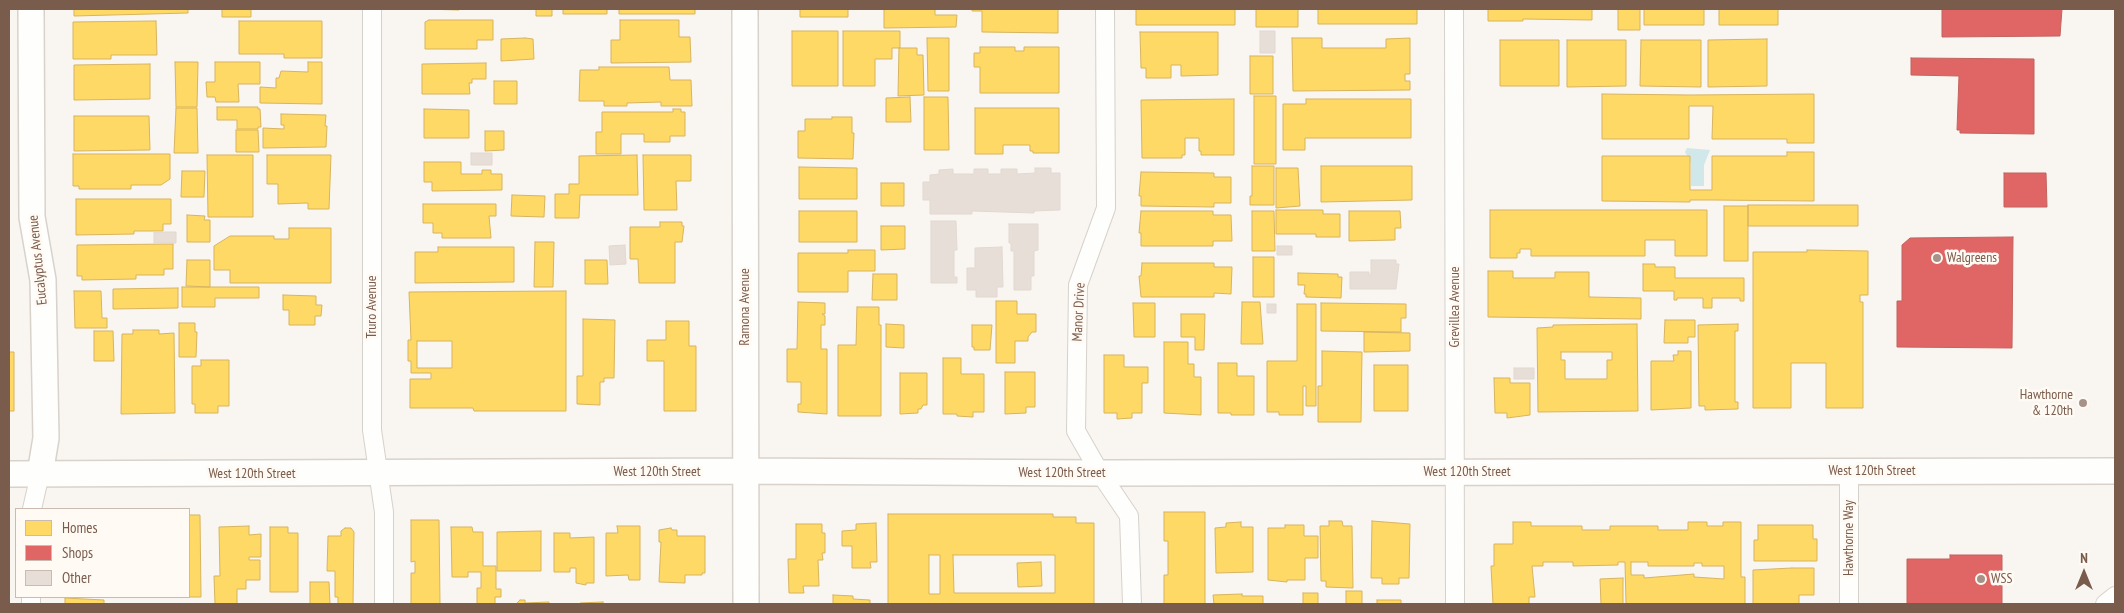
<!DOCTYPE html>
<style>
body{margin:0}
#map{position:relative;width:2124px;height:613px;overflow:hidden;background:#f9f5f0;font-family:"PT Sans Narrow",sans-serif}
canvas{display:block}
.frame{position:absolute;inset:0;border:10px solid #7a5c4d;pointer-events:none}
.legend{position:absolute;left:15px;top:508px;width:175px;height:90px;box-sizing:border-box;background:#fffaf3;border:1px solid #cabbb1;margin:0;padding:6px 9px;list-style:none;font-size:15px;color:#7a5c4d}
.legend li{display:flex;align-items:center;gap:10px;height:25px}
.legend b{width:25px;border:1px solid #cabbb1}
.north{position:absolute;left:2059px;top:548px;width:50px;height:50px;-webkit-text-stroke:4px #fffaf3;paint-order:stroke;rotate:0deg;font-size:14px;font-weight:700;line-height:20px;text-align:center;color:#7a5c4d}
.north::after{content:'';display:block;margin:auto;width:18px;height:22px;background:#7a5c4d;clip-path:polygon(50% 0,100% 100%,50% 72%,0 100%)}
</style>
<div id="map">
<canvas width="2124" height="613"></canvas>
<div class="frame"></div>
<ul class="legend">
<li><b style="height:14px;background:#ffd966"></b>Homes</li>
<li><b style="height:14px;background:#e06666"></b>Shops</li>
<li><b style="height:14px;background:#e6ded7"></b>Other</li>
</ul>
<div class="north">N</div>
</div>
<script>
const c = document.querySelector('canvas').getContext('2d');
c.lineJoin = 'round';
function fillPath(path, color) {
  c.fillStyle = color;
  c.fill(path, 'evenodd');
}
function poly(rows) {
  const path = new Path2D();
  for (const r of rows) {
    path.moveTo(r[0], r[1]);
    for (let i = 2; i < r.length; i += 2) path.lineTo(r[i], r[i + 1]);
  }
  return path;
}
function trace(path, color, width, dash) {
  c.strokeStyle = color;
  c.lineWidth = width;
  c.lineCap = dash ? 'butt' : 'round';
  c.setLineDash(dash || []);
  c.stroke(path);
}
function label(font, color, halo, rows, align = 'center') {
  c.font = font + ' "PT Sans Narrow",sans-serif';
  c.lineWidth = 5;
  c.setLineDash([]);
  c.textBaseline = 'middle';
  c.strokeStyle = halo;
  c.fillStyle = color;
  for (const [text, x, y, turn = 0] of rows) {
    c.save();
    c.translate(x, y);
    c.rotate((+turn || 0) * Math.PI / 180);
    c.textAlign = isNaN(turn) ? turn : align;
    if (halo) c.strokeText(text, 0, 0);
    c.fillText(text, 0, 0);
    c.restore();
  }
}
fillPath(poly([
 [1687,148,1710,150,1704,165,1704,186,1691,186,1691,163,1685,152]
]), '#d0e8ea');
const homes = poly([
 [74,9,188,9,188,13,74,16,74,9],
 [222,9,251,9,251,17,222,17,222,9],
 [423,9,459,9,459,10,423,9],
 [536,9,552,9,552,16,536,16,536,9],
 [563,9,607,9,607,14,563,14,563,9],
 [619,9,695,9,695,14,619,14,619,9],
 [800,9,848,9,848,17,800,17,800,9],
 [884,9,935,9,935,15,957,15,956,27,884,28,884,9],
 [972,9,1058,9,1058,33,982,32,982,11,972,11,972,9],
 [1136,9,1235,9,1235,25,1136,25,1136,9],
 [1256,9,1298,9,1298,27,1256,27,1256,9],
 [1318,9,1417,9,1417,24,1318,24,1318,9],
 [1488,9,1592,9,1592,20,1523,19,1523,21,1488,21,1488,9],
 [1618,9,1640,9,1640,30,1618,30,1618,9],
 [1644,9,1704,9,1704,25,1644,25,1644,9],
 [1719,9,1778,9,1778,25,1719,25,1719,9],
 [429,20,493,20,493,40,477,40,477,49,425,49,425,22,429,20],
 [620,20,679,20,679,37,690,37,691,62,611,63,611,40,620,40,620,20],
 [156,21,157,55,111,55,111,59,73,59,73,22,156,21],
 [239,21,322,21,322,58,284,58,284,54,239,54,239,21],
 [792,31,838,31,838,86,792,86,792,31],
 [843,31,900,31,900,48,892,48,892,59,875,59,875,86,843,86,843,31],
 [1140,32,1218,32,1218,75,1181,76,1181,65,1171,65,1171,78,1146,78,1146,68,1141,68,1140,32],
 [525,38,533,39,534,59,501,61,501,39,525,38],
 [927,38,949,38,949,91,928,91,927,38],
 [1292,38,1322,38,1322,48,1386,48,1386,39,1410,38,1410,74,1405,74,1405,81,1410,81,1410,90,1293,91,1292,38],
 [1767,39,1767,86,1708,87,1708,40,1767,39],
 [1500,40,1559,40,1559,86,1500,86,1500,40],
 [1567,40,1626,40,1626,86,1567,87,1567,40],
 [1641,40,1701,40,1701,87,1640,86,1641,40],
 [980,47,1015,47,1015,51,1024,51,1024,47,1059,47,1059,93,980,93,980,67,974,67,974,53,980,53,980,47],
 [899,48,917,48,917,55,923,55,924,95,898,96,899,48],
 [1250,56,1273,56,1273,94,1250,94,1250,56],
 [175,62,198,62,197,107,176,107,175,62],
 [215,62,260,62,260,84,238,84,239,102,216,102,215,97,207,97,206,82,215,82,215,62],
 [308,62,322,62,322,104,260,103,260,87,276,88,276,78,279,78,281,71,308,72,308,62],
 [486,63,486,79,472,79,472,83,469,83,470,94,422,94,422,64,486,63],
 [150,64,150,99,74,100,74,65,150,64],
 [599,67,669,67,670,80,691,80,692,106,661,106,661,102,627,103,627,106,604,106,604,101,579,101,580,70,599,70,599,67],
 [494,81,517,81,517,104,494,104,494,81],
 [1602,94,1690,95,1814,94,1814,143,1787,143,1787,139,1712,139,1713,106,1689,106,1689,139,1602,139,1602,94],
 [1254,96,1276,96,1276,164,1254,164,1254,96],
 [910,97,911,122,886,122,886,98,910,97],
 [924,97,948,97,949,150,924,150,924,97],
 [1234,99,1234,155,1201,155,1201,151,1199,151,1199,138,1185,138,1185,155,1182,155,1182,158,1142,158,1141,100,1234,99],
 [1306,99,1411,99,1411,138,1305,138,1305,150,1283,150,1283,104,1306,104,1306,99],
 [217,107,258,107,258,109,260,109,261,127,258,127,258,129,237,129,237,120,217,120,217,107],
 [176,108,197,108,198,153,174,153,176,108],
 [975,108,1059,108,1059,153,1033,153,1033,151,1030,151,1030,145,1003,145,1003,154,975,154,975,108],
 [424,109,469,110,469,138,424,138,424,109],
 [673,109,681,109,681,112,685,112,685,136,670,136,670,142,644,142,644,134,621,134,621,154,596,154,596,132,602,132,602,112,673,112,673,109],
 [281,114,326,115,325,126,327,126,326,147,263,148,263,128,284,129,284,125,281,125,281,114],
 [74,116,149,116,150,150,74,151,74,116],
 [832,117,852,117,852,133,854,133,853,159,798,158,798,131,805,131,805,119,832,119,832,117],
 [236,130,258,130,259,152,236,152,236,130],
 [485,131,504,131,504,150,485,151,485,131],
 [1787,152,1814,152,1814,201,1712,200,1690,200,1690,202,1602,201,1602,156,1690,156,1690,190,1712,190,1712,156,1787,156,1787,152],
 [73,154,170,154,170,179,161,185,131,185,131,189,79,189,79,186,73,186,73,154],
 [207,155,253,155,253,217,208,217,207,155],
 [267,155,331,155,329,209,308,209,308,203,278,204,278,184,267,184,267,155],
 [637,155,638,195,580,195,579,218,555,218,555,194,569,194,569,184,579,184,579,156,637,155],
 [643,155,691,155,691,181,676,181,677,210,644,210,643,155],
 [424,162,461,162,461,174,482,174,482,170,491,170,491,174,502,174,502,190,432,191,432,182,424,182,424,162],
 [1252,166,1274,166,1274,205,1250,205,1250,196,1252,196,1252,166],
 [1321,166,1412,166,1412,200,1321,202,1321,166],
 [799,167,857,168,857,199,799,199,799,167],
 [1276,168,1298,168,1300,206,1276,208,1276,168],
 [182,171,205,171,204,197,181,197,182,171],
 [1141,172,1214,173,1214,177,1231,177,1231,203,1214,203,1214,207,1141,206,1141,196,1139,196,1141,172],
 [881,183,904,183,904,206,881,206,881,183],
 [512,195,545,196,544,217,511,216,512,195],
 [76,199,171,199,171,224,163,224,163,231,134,231,134,234,76,235,76,199],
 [423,204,496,204,496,216,489,216,491,238,442,238,442,233,433,233,433,223,423,223,423,204],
 [1748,205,1858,205,1858,226,1748,226,1748,205],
 [1724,206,1748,206,1748,261,1724,261,1724,206],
 [1276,210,1323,210,1323,214,1340,214,1340,237,1316,237,1316,234,1276,234,1276,210],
 [1490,210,1707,210,1707,256,1675,256,1675,240,1645,240,1645,256,1531,256,1531,249,1520,249,1520,253,1517,253,1517,258,1490,258,1490,210],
 [799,211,857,211,857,242,799,242,799,211],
 [1141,211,1213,211,1213,215,1231,215,1232,241,1213,241,1213,246,1141,246,1141,233,1139,233,1141,211],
 [1252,211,1274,211,1275,251,1252,251,1252,211],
 [1349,211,1400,211,1401,228,1395,228,1395,240,1349,241,1349,211],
 [187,215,205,216,204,220,210,220,210,242,187,242,187,215],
 [660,222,682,222,682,226,684,226,682,242,675,242,675,283,639,283,638,259,630,259,630,227,660,227,660,222],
 [881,226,905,226,905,249,881,250,881,226],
 [289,228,331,228,331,283,230,283,230,270,214,270,214,246,230,236,274,236,274,239,289,239,289,228],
 [535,242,554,242,553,287,534,287,535,242],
 [173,244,173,269,164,269,164,275,136,275,136,279,82,280,82,276,77,276,77,245,173,244],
 [438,247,514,247,514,282,415,283,415,252,438,252,438,247],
 [848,250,875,250,875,271,848,271,848,292,798,292,798,253,848,253,848,250],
 [1807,250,1868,251,1868,295,1860,295,1860,302,1863,302,1863,408,1826,408,1826,363,1791,363,1791,408,1753,408,1753,252,1807,252,1807,250],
 [1253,257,1274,257,1274,297,1253,297,1253,257],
 [187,260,210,260,210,287,186,286,187,260],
 [585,260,607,260,608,284,585,284,585,260],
 [1142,263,1214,263,1214,267,1232,267,1231,294,1214,293,1214,297,1141,297,1139,276,1141,276,1142,263],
 [1643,264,1655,264,1655,267,1675,267,1675,278,1744,278,1744,301,1740,301,1740,298,1712,298,1712,308,1703,308,1703,298,1677,298,1677,300,1674,300,1674,291,1643,291,1643,264],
 [1488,271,1513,271,1513,278,1555,278,1555,272,1589,272,1589,297,1641,298,1641,319,1488,317,1488,271],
 [1298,273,1338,274,1338,277,1342,277,1341,298,1306,297,1306,294,1304,294,1305,285,1298,285,1298,273],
 [873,274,897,274,897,300,872,300,873,274],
 [182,287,259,287,259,298,215,298,215,307,182,307,182,287],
 [178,288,178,308,113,309,113,289,178,288],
 [74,291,101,291,102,318,107,318,107,328,75,328,74,291],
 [566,291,566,411,474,411,473,408,410,408,410,379,431,379,431,373,411,373,411,361,408,361,408,340,411,340,409,292,566,291],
 [417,341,452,341,452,368,417,368,417,341],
 [283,295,316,296,316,305,322,305,321,316,315,316,315,325,289,325,289,310,283,310,283,295],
 [996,301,1017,301,1017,314,1036,314,1036,332,1032,332,1028,337,1028,341,1015,341,1015,363,996,363,996,301],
 [798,302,825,303,825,314,822,314,825,316,825,325,821,325,821,349,827,349,827,414,798,412,798,404,801,404,801,382,787,382,787,349,797,349,798,302],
 [1242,302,1260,302,1263,344,1241,344,1242,302],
 [1133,303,1155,303,1155,337,1134,337,1133,303],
 [1321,303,1406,304,1406,318,1401,318,1401,332,1321,331,1321,303],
 [1297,304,1316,304,1316,406,1306,406,1306,386,1303,386,1303,415,1279,415,1279,412,1267,412,1267,361,1297,361,1297,304],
 [857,307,879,307,879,325,881,325,881,416,838,416,838,345,856,345,857,307],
 [1181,314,1205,314,1204,350,1195,350,1195,337,1181,337,1181,314],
 [583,319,615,320,614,378,604,378,604,382,600,382,600,405,577,404,577,376,583,376,583,319],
 [1665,320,1695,320,1695,337,1688,337,1688,343,1664,343,1665,320],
 [666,321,689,321,689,346,696,346,696,411,664,411,664,361,647,361,647,340,666,340,666,321],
 [179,323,195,323,195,332,197,332,196,357,179,357,179,323],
 [886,324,904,325,904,348,886,347,886,324],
 [1637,324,1638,411,1538,412,1537,328,1553,327,1553,325,1637,324],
 [1561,352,1612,352,1612,360,1607,360,1607,379,1565,379,1565,360,1561,360,1561,352],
 [1738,324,1738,331,1735,331,1735,402,1738,402,1738,409,1705,410,1705,406,1699,406,1698,325,1738,324],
 [972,325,992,325,990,350,974,350,974,347,972,347,972,325],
 [133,330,159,330,159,334,174,333,175,413,121,414,122,334,133,334,133,330],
 [94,331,113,331,114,361,94,361,94,331],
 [1364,332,1410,333,1410,351,1364,352,1364,332],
 [1164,342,1188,342,1188,364,1194,364,1194,377,1201,377,1201,415,1164,413,1164,342],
 [1322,351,1362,352,1361,422,1318,422,1318,386,1322,386,1322,351],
 [1678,351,1691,351,1691,408,1651,410,1651,361,1674,361,1673,355,1678,355,1678,351],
 [9,352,14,352,14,411,9,411,9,352],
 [1104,355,1124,355,1124,367,1148,367,1148,383,1142,383,1142,413,1132,413,1132,418,1117,419,1117,413,1104,413,1104,355],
 [943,358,961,358,961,374,984,374,984,412,973,412,973,417,957,416,957,414,943,414,943,358],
 [201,360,229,360,229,406,218,406,218,413,195,413,195,404,192,404,192,366,201,366,201,360],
 [1218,363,1237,363,1237,376,1254,376,1254,415,1231,415,1231,413,1218,413,1218,363],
 [1374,365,1408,365,1408,411,1374,411,1374,365],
 [1005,372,1035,372,1035,407,1026,407,1026,413,1005,414,1005,372],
 [900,373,927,373,927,405,923,405,921,409,918,409,918,413,900,414,900,373],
 [1494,378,1510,378,1510,383,1530,383,1530,415,1507,418,1507,413,1495,413,1494,378],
 [1164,512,1205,512,1205,604,1164,604,1164,575,1168,575,1168,541,1164,541,1164,512],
 [888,514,1053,514,1053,517,1076,517,1076,523,1094,523,1094,604,888,604,888,514],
 [929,555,940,555,940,594,929,594,929,555],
 [953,555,1055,555,1055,593,954,593,953,555],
 [189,515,200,515,201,597,163,597,189,597,189,515],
 [411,520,439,520,440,604,411,604,411,573,415,573,415,561,411,562,411,520],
 [1329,521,1342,521,1343,526,1352,526,1353,588,1326,587,1326,581,1321,581,1320,526,1329,526,1329,521],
 [1372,521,1410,524,1409,578,1399,578,1399,584,1382,584,1382,578,1371,578,1372,521],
 [1241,522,1241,527,1253,527,1253,572,1216,573,1215,528,1226,527,1226,523,1241,522],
 [1513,522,1531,522,1531,526,1582,526,1582,530,1610,530,1610,526,1658,526,1658,530,1688,530,1688,522,1707,522,1707,526,1723,526,1723,522,1741,522,1741,577,1745,577,1745,604,1626,604,1625,562,1618,562,1618,565,1573,566,1573,562,1543,562,1543,566,1532,566,1535,597,1529,597,1529,604,1493,604,1491,566,1494,566,1494,544,1513,544,1513,522],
 [1631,562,1648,562,1648,566,1694,566,1694,563,1702,563,1702,566,1724,566,1724,579,1694,577,1694,574,1644,578,1644,575,1631,575,1631,562],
 [876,523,877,562,870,562,871,568,852,568,852,546,842,546,842,531,856,530,856,524,876,523],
 [796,524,822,524,822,533,825,533,825,553,822,553,823,560,818,560,819,586,803,586,804,593,789,593,788,559,796,559,796,524],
 [1285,525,1304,525,1304,536,1318,536,1318,558,1305,558,1305,580,1287,580,1287,582,1268,580,1268,528,1285,528,1285,525],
 [1758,525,1813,525,1813,539,1817,539,1817,561,1754,561,1754,540,1758,540,1758,525],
 [249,526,249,535,261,534,261,557,249,557,249,560,260,560,260,580,246,580,246,589,237,589,237,604,215,604,214,576,220,576,219,527,249,526],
 [617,526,640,526,640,580,629,580,628,575,606,576,606,533,618,533,617,526],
 [270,527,288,527,288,533,298,533,298,592,270,592,270,527],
 [451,527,472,527,473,532,483,532,483,566,496,566,496,589,501,589,501,597,495,597,495,604,477,604,477,588,481,588,481,572,468,572,468,577,452,577,451,527],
 [345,528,351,528,354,532,353,604,338,604,338,597,335,597,335,571,327,571,328,536,341,536,341,531,345,528],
 [671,528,672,530,677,530,677,536,705,536,705,573,702,573,702,575,685,575,685,583,659,582,661,542,659,542,659,530,671,528],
 [541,531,541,571,497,571,497,532,541,531],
 [554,533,570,533,570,538,594,537,594,583,586,583,586,585,576,583,576,568,570,568,570,572,554,572,554,533],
 [1041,562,1042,586,1018,587,1017,563,1041,562],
 [1792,568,1814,568,1814,595,1799,595,1799,604,1753,604,1753,570,1792,568],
 [1623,578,1623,604,1601,604,1600,579,1623,578],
 [310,582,329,582,330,604,310,604,310,582],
 [1346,591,1362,591,1362,604,1346,604,1346,591],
 [1303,593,1318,593,1318,604,1303,604,1303,593],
 [1242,594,1242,596,1263,596,1263,604,1214,604,1213,595,1242,594],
 [833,595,853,596,853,599,870,600,870,604,833,604,833,595],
 [65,598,104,600,104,604,65,604,65,598],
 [520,600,525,600,525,603,549,602,549,604,516,604,520,600],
 [1377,600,1401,600,1401,604,1377,604,1377,600],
 [603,602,603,604,580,604,580,603,603,602]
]);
fillPath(homes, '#ffd966');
trace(homes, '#d7b45e', 1);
const shops = poly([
 [1942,9,2062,9,2060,36,1942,37,1942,9],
 [1911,58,2034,59,2034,134,1960,133,1960,130,1957,130,1959,76,1911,75,1911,58],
 [2004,173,2046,173,2047,207,2004,207,2004,173],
 [2013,237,2012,348,1897,347,1897,301,1902,301,1902,245,1910,238,2013,237],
 [1950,555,2002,555,2002,604,1907,604,1907,559,1950,559,1950,555]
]);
fillPath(shops, '#e06666');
trace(shops, '#c1635e', 1);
const building = poly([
 [1260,31,1275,31,1275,53,1260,53,1260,31],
 [471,153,492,153,492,165,471,165,471,153],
 [1035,168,1051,168,1051,173,1060,173,1060,210,1034,211,1034,213,972,211,972,214,930,214,930,200,923,200,923,182,930,182,930,175,939,174,939,170,953,169,953,174,974,174,974,169,988,169,988,174,1001,174,1001,169,1017,169,1017,174,1035,173,1035,168],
 [931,221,956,221,957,250,954,250,954,277,957,277,957,283,931,283,931,221],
 [1009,224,1038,224,1038,250,1034,251,1034,276,1031,276,1031,290,1014,290,1014,251,1011,251,1011,243,1009,243,1009,224],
 [154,232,176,232,176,243,154,243,154,232],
 [625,245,626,264,610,265,609,246,625,245],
 [1277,246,1292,246,1292,255,1277,255,1277,246],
 [1002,247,1003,287,997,287,997,297,976,297,976,290,967,290,967,268,975,268,975,248,1002,247],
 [1371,260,1396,260,1396,264,1399,264,1396,289,1350,289,1350,272,1369,272,1369,275,1371,275,1371,260],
 [1267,304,1276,304,1276,313,1267,313,1267,304],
 [1514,368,1534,368,1534,379,1514,379,1514,368]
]);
fillPath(building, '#e6ded7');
trace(building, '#e2d8d2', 1);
const street = poly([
 [372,9,372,430,384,512,384,604],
 [1105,9,1106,208,1078,285,1076,431,1100,473,1129,516,1132,604],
 [1454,9,1455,604],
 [1849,471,1849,604],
 [32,509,40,474],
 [31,597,31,604],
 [2105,604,2115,596]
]);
const secondary = poly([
 [31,9,32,217,43,280,46,438,40,474],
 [745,9,746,604],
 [9,474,746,471,1100,473,2115,471]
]);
trace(street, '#d7d1cb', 20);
trace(secondary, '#d9d2cb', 28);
trace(street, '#fefefd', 18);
trace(secondary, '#fefefd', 25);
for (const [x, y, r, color] of [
 [1937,258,5,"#a69286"],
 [2083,403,5,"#a69286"],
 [1981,579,5,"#a69286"]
]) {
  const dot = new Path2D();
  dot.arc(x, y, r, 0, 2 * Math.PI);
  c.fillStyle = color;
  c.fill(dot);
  trace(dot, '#fffaf3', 2);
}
label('14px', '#7a5c4d', '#fffaf3', [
 ["Walgreens",1947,258],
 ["Hawthorne",2073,395,"right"],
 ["& 120th",2073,411,"right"],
 ["WSS",1991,579]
], 'left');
label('14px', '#7a5c4d', '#fffaf3', [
 ["Eucalyptus Avenue",38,260,-96],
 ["Truro Avenue",372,307,-90],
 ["Ramona Avenue",745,307,-90],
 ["Grevillea Avenue",1455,307,-90],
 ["Manor Drive",1079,312,-87],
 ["West 120th Street",1872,471],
 ["West 120th Street",657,472],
 ["West 120th Street",1467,472],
 ["West 120th Street",1062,473],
 ["West 120th Street",252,474],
 ["Hawthorne Way",1849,538,-90]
]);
</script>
